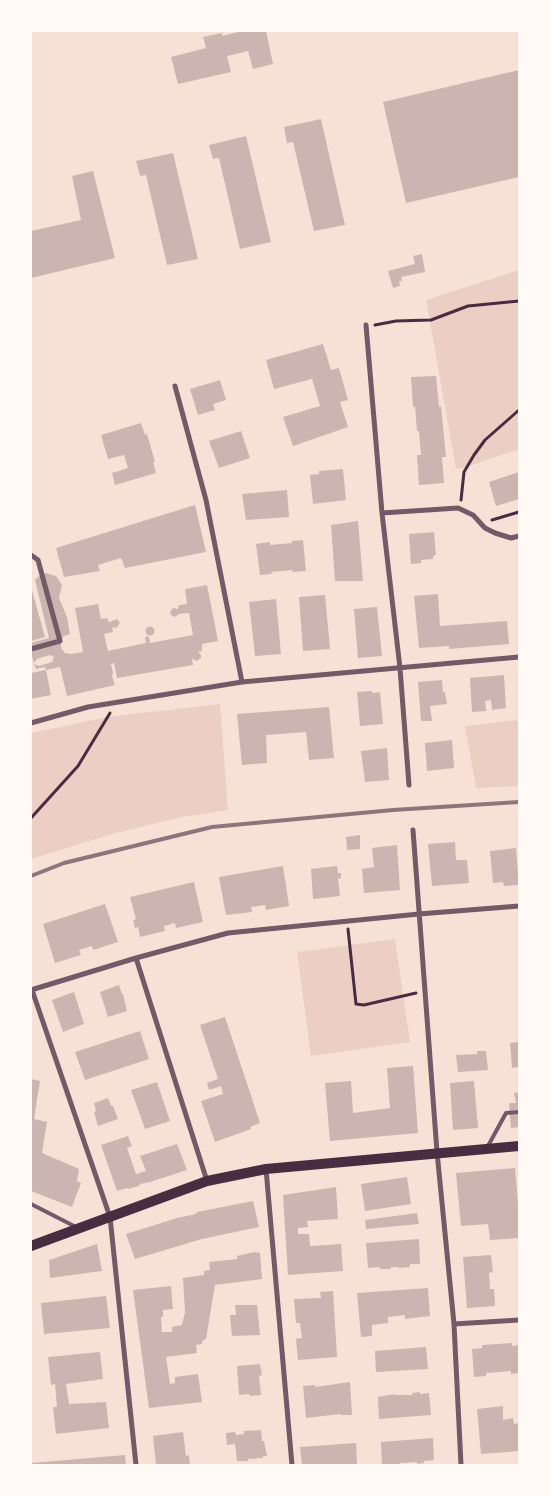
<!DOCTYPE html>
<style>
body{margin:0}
#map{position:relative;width:550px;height:1496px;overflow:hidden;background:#f7e1d7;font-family:Montserrat,sans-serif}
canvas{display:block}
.frame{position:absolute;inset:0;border:32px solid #fffaf5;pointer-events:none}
</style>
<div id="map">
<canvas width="550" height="1496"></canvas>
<div class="frame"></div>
</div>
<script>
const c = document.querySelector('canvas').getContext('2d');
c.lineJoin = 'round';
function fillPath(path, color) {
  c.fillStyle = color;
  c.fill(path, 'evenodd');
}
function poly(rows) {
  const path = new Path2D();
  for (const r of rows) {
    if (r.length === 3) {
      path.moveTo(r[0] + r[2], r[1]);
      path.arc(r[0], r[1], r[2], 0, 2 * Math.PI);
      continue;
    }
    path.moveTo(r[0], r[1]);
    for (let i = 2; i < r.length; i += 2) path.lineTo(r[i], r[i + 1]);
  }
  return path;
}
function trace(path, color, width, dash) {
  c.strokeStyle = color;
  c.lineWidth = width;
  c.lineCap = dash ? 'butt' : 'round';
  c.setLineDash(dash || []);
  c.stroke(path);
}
fillPath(poly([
 [519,270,519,449,467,467,456,469,426,300],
 [220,704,228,810,182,817,112,834,31,859,31,733,107,717],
 [519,720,519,786,476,788,465,726],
 [395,939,410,1042,311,1056,297,952]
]), '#ebcfc5');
fillPath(poly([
 [242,31,266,31,273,64,253,69,248,51,227,56,231,72,178,84,171,57,206,48,203,37,222,33,222,36],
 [519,70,519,177,406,203,383,102],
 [321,119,345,225,314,231,293,142,287,143,284,127],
 [246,136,271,242,240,249,219,158,213,159,209,145],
 [173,153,198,259,167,265,146,175,140,176,136,161],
 [93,171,115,258,31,278,31,231,81,220,72,176],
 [422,254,425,272,401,277,402,281,399,281,400,286,393,288,388,271,415,264,413,256],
 [323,344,331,370,339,368,348,400,340,402,348,427,293,446,283,417,320,406,312,379,274,389,266,360],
 [436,376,439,407,441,406,446,457,442,457,444,483,419,485,417,455,421,455,419,431,417,431,415,406,413,407,411,377],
 [220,380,226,400,213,404,215,410,198,415,190,389],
 [141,423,145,435,147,434,155,462,153,462,156,473,115,485,112,473,128,468,124,455,108,459,101,435],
 [241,431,250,458,219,468,209,441],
 [343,469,346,500,313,504,310,475,319,474,319,471],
 [519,472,519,499,496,506,489,482],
 [287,490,289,517,246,520,242,494],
 [195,505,206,552,125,568,121,558,98,565,100,571,64,577,56,548],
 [358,521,363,581,335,581,331,525],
 [434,532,436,555,433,556,433,559,421,560,421,563,411,564,409,534],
 [303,540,306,571,293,572,292,570,271,572,272,574,260,575,256,544,270,542,270,545,292,543,292,541],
 [46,573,56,576,62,585,59,598,67,617,70,634,64,636,61,641,61,648,65,653,71,654,83,652,75,608,98,604,101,619,107,618,109,622,117,619,120,623,116,628,112,627,113,632,104,634,108,651,146,643,145,638,147,636,149,637,150,643,193,635,189,613,179,614,175,617,171,615,170,612,173,608,178,609,179,605,187,604,185,589,207,585,218,641,202,644,202,651,198,652,201,655,201,658,196,661,192,658,193,665,117,678,114,663,111,664,113,673,112,676,115,685,67,696,60,667,46,670,45,667,36,669,34,664,39,666,52,662,54,657,50,655,37,659,34,663,31,653,31,643,49,638,35,580,40,575],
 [31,587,45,637,31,641],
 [438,594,440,626,507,621,509,644,449,649,449,646,419,648,414,596],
 [325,595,330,649,303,651,299,597],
 [276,599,281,654,255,656,249,602],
 [377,607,382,656,358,658,354,609],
 [150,631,4.5],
 [46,670,51,695,31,699,31,673],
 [504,675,506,708,492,710,491,700,485,701,486,711,472,712,470,678],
 [442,680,443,692,445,692,447,704,430,706,432,721,421,721,418,682],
 [372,691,372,693,380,692,383,724,360,726,357,692],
 [329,707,334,758,309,760,306,732,266,735,267,763,242,765,237,714],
 [452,740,454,768,427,771,425,743],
 [387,748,389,780,365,782,361,751],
 [360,835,360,849,347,850,346,837],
 [455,842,456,860,467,860,469,883,432,886,428,844],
 [397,845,400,890,364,893,362,869,374,867,372,848],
 [516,848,519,885,504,886,503,882,493,883,490,851],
 [283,866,289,906,266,910,265,905,251,907,252,912,226,915,219,877],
 [337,866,338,873,341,873,341,878,338,879,340,896,313,899,311,869],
 [194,882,203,922,176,928,175,923,164,926,165,931,140,937,138,927,135,928,133,920,136,919,130,897],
 [105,904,118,942,93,950,92,946,79,950,81,955,55,963,43,924],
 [119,985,122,994,123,994,127,1011,108,1017,100,992],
 [74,992,84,1024,63,1032,52,1000],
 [225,1017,260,1123,250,1127,251,1129,215,1142,201,1101,223,1094,221,1086,209,1090,207,1083,218,1079,200,1025],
 [140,1031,149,1059,85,1080,75,1052],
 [519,1042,519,1067,512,1068,510,1043],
 [477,1051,486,1051,488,1070,458,1072,456,1055,477,1054],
 [413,1066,418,1133,330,1141,325,1083,351,1081,353,1113,390,1108,387,1068],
 [31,1079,40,1081,34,1119,47,1122,42,1153,79,1169,77,1181,81,1183,72,1207,31,1191],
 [474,1081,478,1128,453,1130,450,1083],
 [157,1082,170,1121,145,1129,131,1090],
 [519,1092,519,1127,511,1128,509,1103,516,1103,514,1093],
 [108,1098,111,1106,113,1106,118,1119,98,1126,94,1112,96,1111,94,1103],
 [128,1136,132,1146,127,1148,136,1174,146,1171,140,1156,177,1144,187,1170,150,1182,140,1184,139,1186,128,1189,127,1188,117,1191,101,1145],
 [515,1168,519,1214,519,1238,490,1240,488,1224,461,1226,456,1173],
 [407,1177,411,1204,365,1211,361,1184],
 [336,1187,338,1219,307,1221,308,1227,298,1228,298,1234,309,1234,310,1246,341,1244,343,1271,288,1275,283,1195],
 [253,1201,259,1227,202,1239,135,1259,126,1234,177,1218,196,1214,197,1212],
 [417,1213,419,1224,366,1229,365,1220],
 [419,1239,420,1264,410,1264,410,1267,399,1268,398,1267,391,1267,391,1269,380,1269,379,1267,368,1268,366,1243],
 [97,1244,102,1271,50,1278,49,1260],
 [254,1252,260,1253,262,1279,215,1285,206,1339,203,1340,202,1344,196,1345,197,1353,166,1357,170,1384,175,1383,175,1377,198,1374,202,1402,149,1408,133,1290,171,1286,173,1309,163,1310,163,1317,161,1317,162,1332,172,1332,172,1327,182,1325,185,1312,183,1278,204,1275,204,1271,210,1270,209,1262,237,1259,237,1256],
 [491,1255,493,1272,489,1273,490,1289,494,1289,495,1306,467,1308,463,1257],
 [428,1288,430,1316,405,1319,405,1315,388,1317,388,1323,372,1325,372,1336,361,1337,357,1293],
 [333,1291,337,1357,298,1360,296,1339,302,1338,300,1323,296,1323,294,1299,321,1298,320,1292],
 [106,1296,110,1328,44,1334,41,1303],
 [235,1305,257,1305,260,1335,232,1336,230,1315,235,1315,236,1314],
 [512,1343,512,1346,519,1345,519,1373,511,1374,511,1371,486,1373,486,1376,474,1377,472,1349,482,1348,482,1345],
 [426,1347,428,1369,376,1372,375,1351],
 [100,1352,103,1379,66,1384,69,1404,106,1402,109,1428,56,1434,53,1407,57,1407,55,1384,51,1385,48,1357],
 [260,1364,262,1375,259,1376,261,1395,250,1396,249,1394,239,1395,237,1366],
 [350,1382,352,1415,341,1415,340,1414,306,1418,303,1386,315,1385,315,1387],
 [420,1392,420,1394,429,1393,431,1415,379,1419,378,1397,395,1394,395,1395,412,1395,412,1393],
 [503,1406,503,1420,513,1418,514,1424,519,1423,519,1451,481,1454,477,1409],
 [261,1430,262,1441,264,1441,267,1456,263,1456,263,1458,248,1459,248,1461,237,1461,235,1444,227,1445,226,1433,235,1432,236,1435,244,1434,244,1431],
 [183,1432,186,1456,189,1455,190,1465,156,1465,153,1436],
 [433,1438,434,1460,424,1461,424,1463,417,1464,417,1462,400,1463,400,1465,382,1465,381,1442],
 [356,1443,357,1465,302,1465,300,1447],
 [125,1455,126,1465,31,1465,31,1463]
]), '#ccb4b1');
trace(poly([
 [375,325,396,321,431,320,468,306,519,301],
 [461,500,464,472,474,455,485,440,519,410],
 [492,520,519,512],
 [31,818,78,766,110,713],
 [348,929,356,1004,364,1005,416,993]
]), '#4a2c40', 3);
trace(poly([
 [488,1146,506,1113,519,1112],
 [31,1204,76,1227]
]), '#755966', 4);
trace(poly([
 [366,325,382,513,400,668,409,785],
 [175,386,206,500,242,682],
 [382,513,458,508,473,515,485,528,495,533,511,538,519,536],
 [31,555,38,560,60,641,31,649],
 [31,723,88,707,242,682,519,657],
 [413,830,437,1152,454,1324,461,1465],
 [136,958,207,1181],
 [31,990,136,958,228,933,419,914,519,906],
 [32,990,110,1217,136,1465],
 [266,1169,292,1465],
 [454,1324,519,1320]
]), '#755966', 5);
trace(poly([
 [31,1246,207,1181,266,1169,519,1146]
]), '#4a2c40', 10);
trace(poly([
 [31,876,64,863,212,827,393,810,519,802]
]), '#8f747c', 4);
</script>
